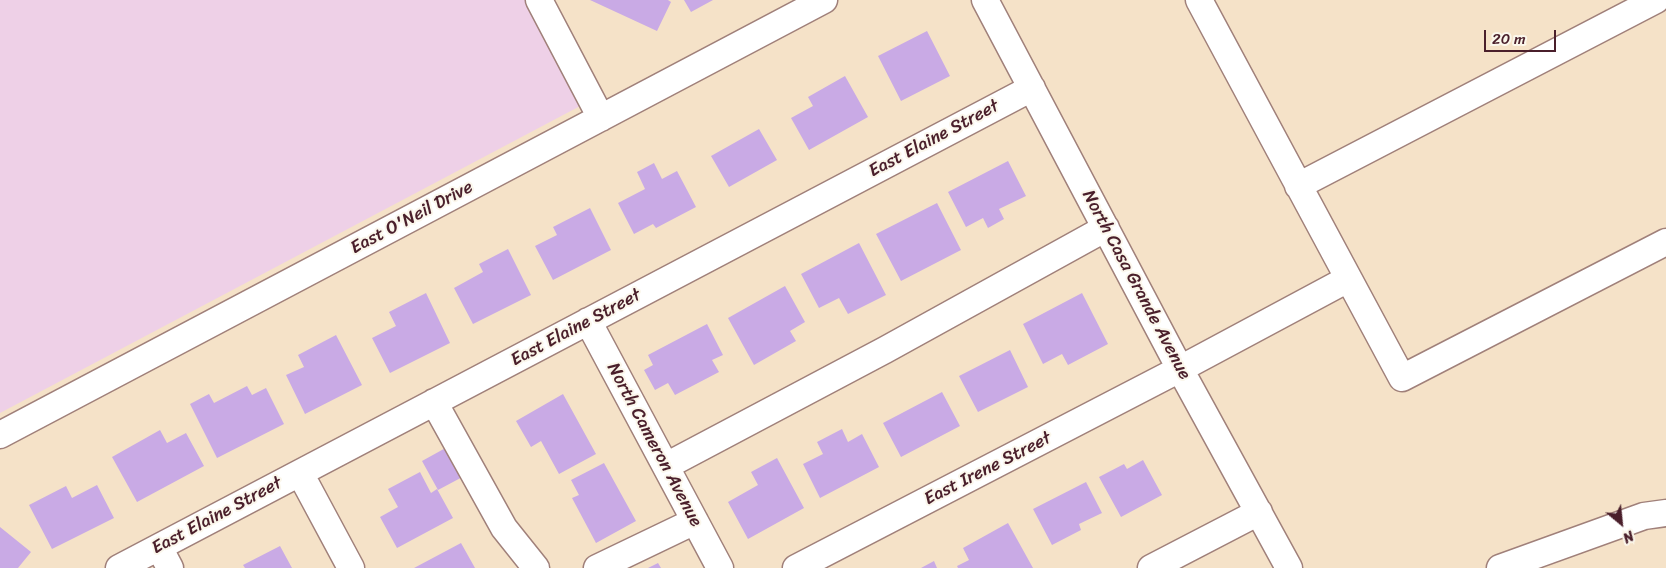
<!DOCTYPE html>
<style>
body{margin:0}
#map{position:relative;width:1666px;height:568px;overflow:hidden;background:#f5e2c8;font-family:Sriracha,sans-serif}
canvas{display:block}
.north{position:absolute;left:1596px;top:498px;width:50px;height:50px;-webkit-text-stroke:4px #fbf7ec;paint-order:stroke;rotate:152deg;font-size:14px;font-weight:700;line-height:20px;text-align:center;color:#4a1f2b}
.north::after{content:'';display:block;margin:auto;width:18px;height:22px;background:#4a1f2b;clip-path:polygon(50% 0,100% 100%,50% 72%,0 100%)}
.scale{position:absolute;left:1484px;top:30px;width:72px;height:22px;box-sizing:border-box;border:2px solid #4a1f2b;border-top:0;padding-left:6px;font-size:15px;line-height:18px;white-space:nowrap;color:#4a1f2b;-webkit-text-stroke:4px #fbf7ec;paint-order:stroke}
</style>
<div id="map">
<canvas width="1666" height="568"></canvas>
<div class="north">N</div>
<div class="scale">20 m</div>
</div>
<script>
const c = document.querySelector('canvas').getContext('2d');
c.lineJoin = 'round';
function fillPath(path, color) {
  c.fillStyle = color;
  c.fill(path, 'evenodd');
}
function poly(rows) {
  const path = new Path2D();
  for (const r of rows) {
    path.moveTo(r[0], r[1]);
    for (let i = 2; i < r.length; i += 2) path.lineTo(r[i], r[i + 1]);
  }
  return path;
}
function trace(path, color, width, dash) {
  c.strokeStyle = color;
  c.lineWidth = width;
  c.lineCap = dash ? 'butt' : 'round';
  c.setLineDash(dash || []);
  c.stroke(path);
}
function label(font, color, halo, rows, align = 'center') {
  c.font = font + ' Sriracha,sans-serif';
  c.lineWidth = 4;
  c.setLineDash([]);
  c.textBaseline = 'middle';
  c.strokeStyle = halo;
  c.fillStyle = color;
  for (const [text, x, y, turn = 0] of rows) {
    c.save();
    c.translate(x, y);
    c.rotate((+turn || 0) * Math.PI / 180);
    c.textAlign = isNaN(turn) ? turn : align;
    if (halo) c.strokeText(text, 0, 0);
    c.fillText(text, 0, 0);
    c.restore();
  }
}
fillPath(poly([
 [0,0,528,0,584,104,0,413]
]), '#eed0e7');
fillPath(poly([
 [590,0,668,0,671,2,657,31],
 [684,0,713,0,691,12],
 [927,31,950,76,901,101,878,56],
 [845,76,868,117,809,150,791,118,813,106,808,97],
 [759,129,777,160,729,187,711,156],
 [1008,161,1026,196,999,209,1004,219,988,228,983,218,966,227,948,192],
 [654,163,662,179,677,171,696,207,656,228,653,224,634,234,618,203,645,189,637,172],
 [937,203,961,250,901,281,876,234],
 [590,208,611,250,553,280,535,246,557,235,553,227],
 [859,243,886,295,848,314,839,298,819,308,801,274],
 [508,249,531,295,473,324,454,288,483,272,479,264],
 [785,286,805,322,790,331,796,341,754,365,728,318],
 [426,293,450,343,390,373,372,338,396,326,389,312],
 [1082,293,1108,344,1068,365,1062,354,1043,364,1023,324],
 [707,324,723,355,712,360,719,372,675,395,668,383,655,390,644,370,653,365,648,355],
 [336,335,362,385,305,414,286,375,304,367,298,355],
 [1010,350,1028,387,978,412,959,376],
 [247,386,252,395,266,388,284,424,217,458,190,404,209,394,214,403],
 [942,392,960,426,901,457,883,423],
 [563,394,596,454,559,474,541,441,531,447,516,421],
 [842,429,848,442,862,434,879,467,820,498,803,464,823,454,817,442],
 [160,430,167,443,186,433,204,466,137,502,112,457],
 [451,445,468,474,438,490,422,461],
 [777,458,804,508,748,539,728,502,758,485,751,472],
 [1143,460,1162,495,1121,517,1099,477,1124,464,1127,469],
 [604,463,636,521,596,543,572,498,579,495,571,480],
 [420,472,431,493,437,489,453,518,397,548,380,517,398,507,388,489],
 [1086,482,1102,513,1079,524,1081,530,1052,545,1033,509],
 [97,485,114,518,52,549,29,505,66,486,72,498],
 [1008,523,1033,568,958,568,957,566,969,560,963,548],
 [0,527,31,552,18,568,0,568],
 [461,543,475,568,414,568],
 [280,546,292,568,245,568,243,565],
 [934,561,937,568,921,568],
 [658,563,661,568,648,568]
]), '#c9aae5');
const minor = poly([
 [539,0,601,118],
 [985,0,1180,369,1289,568],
 [1199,0,1402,378,1666,242],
 [1298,186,1656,0],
 [588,321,720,568],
 [434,402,504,528,536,568],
 [0,435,824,0],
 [666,466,885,350,1106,228],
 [300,473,351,568],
 [159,547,170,568],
 [119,568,1032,88],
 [597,568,695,521],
 [796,568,1180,369,1348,279],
 [1151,568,1259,512],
 [1500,568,1644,516,1666,513]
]);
trace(minor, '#a0807a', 29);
trace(minor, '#fff', 26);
label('18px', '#4a1f2b', '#fbf7ec', [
 ["East Elaine Street",934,139,-28],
 ["East O'Neil Drive",412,218,-28],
 ["North Casa Grande Avenue",1136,285,62],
 ["East Elaine Street",576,328,-28],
 ["North Cameron Avenue",654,445,62],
 ["East Irene Street",988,469,-27],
 ["East Elaine Street",217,516,-28]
]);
</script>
